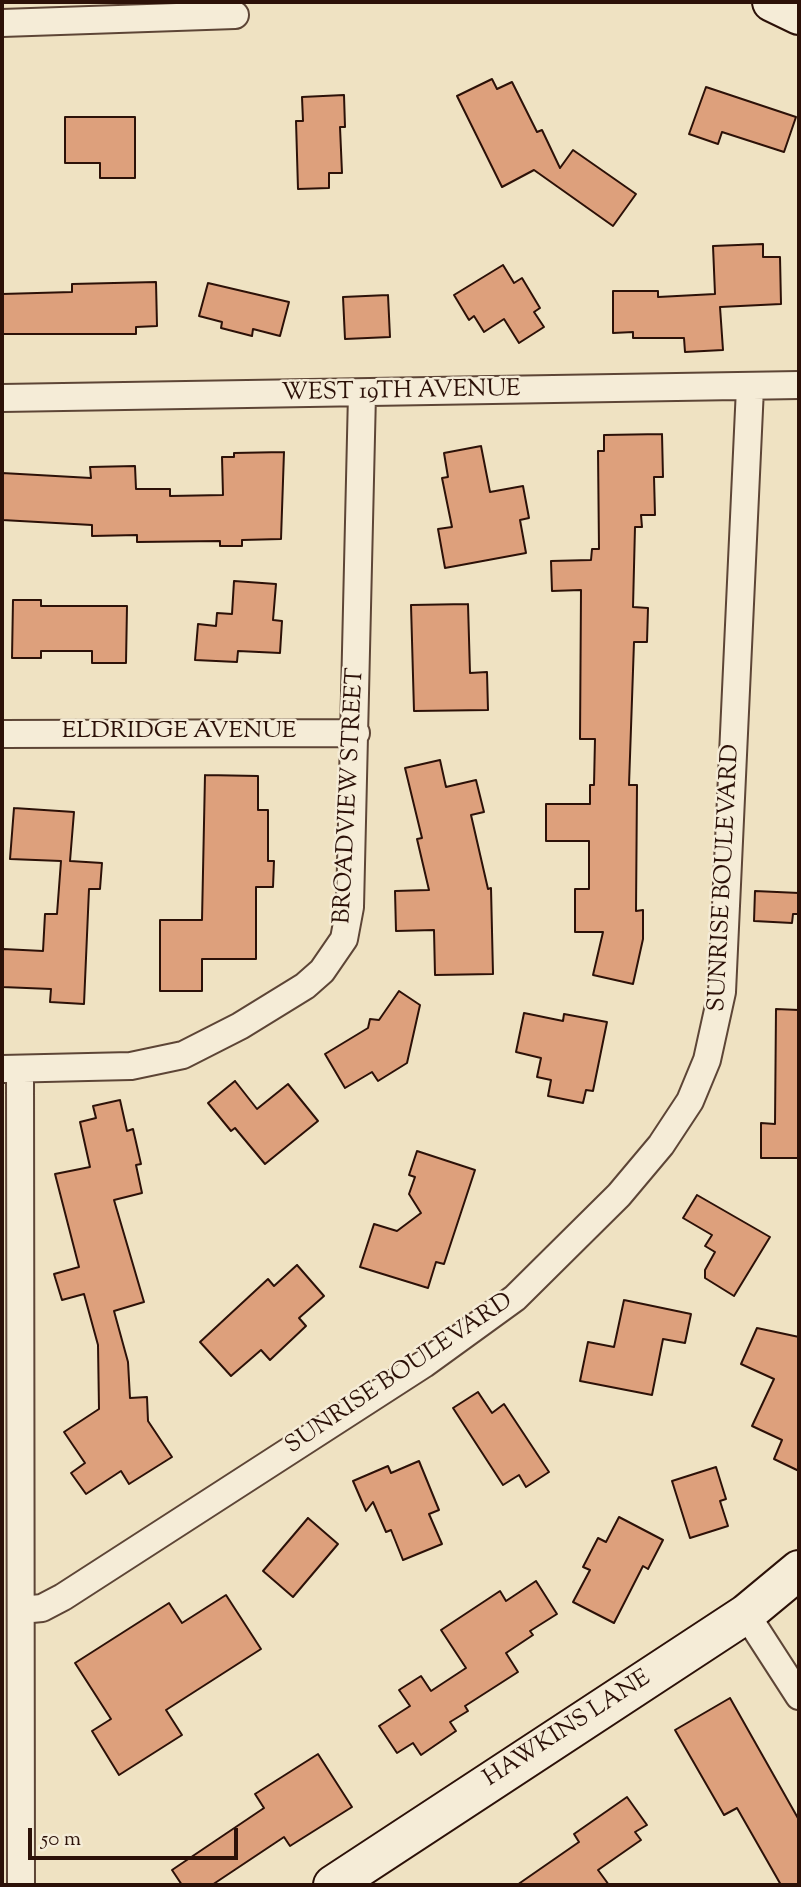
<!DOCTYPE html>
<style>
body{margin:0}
#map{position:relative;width:801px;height:1887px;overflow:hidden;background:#efe2c2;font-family:"Sorts Mill Goudy",serif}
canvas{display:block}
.frame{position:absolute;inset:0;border:4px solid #2c1108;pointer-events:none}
.scale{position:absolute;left:28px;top:1828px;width:210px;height:32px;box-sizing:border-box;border:4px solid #2c1108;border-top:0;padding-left:9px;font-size:21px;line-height:24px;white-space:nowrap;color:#2c1108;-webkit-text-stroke:5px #f5ecd7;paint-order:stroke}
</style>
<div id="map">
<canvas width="801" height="1887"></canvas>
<div class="frame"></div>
<div class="scale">50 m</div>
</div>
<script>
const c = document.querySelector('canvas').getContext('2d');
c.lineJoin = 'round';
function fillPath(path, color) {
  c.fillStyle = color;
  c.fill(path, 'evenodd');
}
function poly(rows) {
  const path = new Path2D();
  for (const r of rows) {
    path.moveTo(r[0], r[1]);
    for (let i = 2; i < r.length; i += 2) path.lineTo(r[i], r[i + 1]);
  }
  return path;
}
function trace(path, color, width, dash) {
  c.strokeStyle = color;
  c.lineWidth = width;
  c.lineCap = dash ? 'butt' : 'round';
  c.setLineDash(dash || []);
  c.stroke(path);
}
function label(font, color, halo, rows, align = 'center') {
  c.font = font + ' "Sorts Mill Goudy",serif';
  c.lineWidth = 5;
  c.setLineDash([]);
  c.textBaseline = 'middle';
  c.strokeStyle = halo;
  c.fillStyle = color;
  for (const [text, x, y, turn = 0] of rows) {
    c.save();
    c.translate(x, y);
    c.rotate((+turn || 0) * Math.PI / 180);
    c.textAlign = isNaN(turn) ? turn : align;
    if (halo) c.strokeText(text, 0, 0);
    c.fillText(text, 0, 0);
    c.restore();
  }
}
const building = poly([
 [492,79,497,89,512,82,537,132,542,130,560,168,573,150,636,194,613,226,534,170,502,187,457,96,492,79],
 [706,87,796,117,784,152,722,132,718,144,689,134,706,87],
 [344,95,345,127,340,127,342,173,329,173,329,188,298,189,296,121,303,121,302,97,344,95],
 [65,117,135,117,135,178,100,178,100,163,65,163,65,117],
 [763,244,763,257,780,257,781,304,720,307,723,350,685,352,684,338,633,338,633,332,613,333,613,291,658,291,658,297,715,294,713,246,763,244],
 [503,265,514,283,522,278,540,308,534,312,544,327,519,343,504,319,484,332,474,316,469,320,454,295,503,265],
 [156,282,157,326,136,327,136,334,2,334,2,294,72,292,72,284,156,282],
 [208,283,289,302,280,336,253,329,252,336,221,328,222,322,199,316,208,283],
 [388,295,390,337,345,339,343,297,388,295],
 [662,434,663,477,654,477,655,515,641,515,642,527,635,527,633,607,648,608,647,642,634,642,629,785,637,785,636,911,643,910,643,939,633,984,593,975,603,932,575,932,575,889,589,889,589,841,546,841,546,804,590,804,590,785,594,785,595,739,580,739,581,590,552,591,551,561,591,560,592,549,599,549,598,451,604,451,604,435,662,434],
 [481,446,490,492,523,486,529,518,520,520,526,553,445,568,438,529,452,527,442,478,448,477,444,453,481,446],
 [284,452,281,539,242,540,242,546,220,546,220,541,137,542,137,535,92,536,92,525,2,520,2,473,91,478,90,467,135,466,136,489,170,489,170,496,223,495,222,457,234,457,234,453,284,452],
 [234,581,276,584,273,620,282,621,280,653,238,651,237,662,195,660,198,624,216,626,217,613,232,614,234,581],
 [13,600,41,600,41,606,127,606,126,663,92,663,92,651,41,651,41,658,12,658,13,600],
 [468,604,470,673,487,672,488,710,414,711,411,605,468,604],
 [440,760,446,787,476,780,484,812,471,815,488,889,491,888,493,974,435,975,434,930,396,931,395,891,429,890,417,839,422,838,405,768,440,760],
 [205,775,258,776,258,810,268,810,268,861,274,861,273,887,256,887,256,959,202,959,202,991,160,991,160,920,202,920,205,775],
 [14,808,74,812,70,861,102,863,100,889,89,889,84,1004,50,1002,51,989,2,987,3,949,43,951,45,914,57,914,61,861,10,859,14,808],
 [755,891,799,893,799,914,793,914,792,923,754,921,755,891],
 [399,991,420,1005,407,1063,378,1081,372,1072,345,1088,325,1054,368,1028,370,1019,379,1020,399,991],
 [776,1009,799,1010,799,1158,761,1158,761,1123,775,1124,776,1009],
 [524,1013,563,1021,564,1014,607,1022,593,1091,586,1090,583,1103,548,1096,551,1080,537,1077,541,1058,516,1052,524,1013],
 [235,1081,257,1109,288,1084,318,1121,265,1164,235,1128,231,1131,208,1103,235,1081],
 [120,1100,127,1131,133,1129,141,1164,136,1165,142,1193,114,1200,144,1302,114,1311,128,1362,130,1398,147,1397,148,1421,172,1457,129,1484,121,1471,86,1494,71,1473,85,1463,64,1432,99,1409,98,1345,84,1294,62,1300,54,1274,79,1267,55,1174,90,1167,80,1122,96,1118,93,1106,120,1100],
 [417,1151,475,1170,444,1264,436,1262,428,1288,360,1267,374,1224,397,1231,421,1213,409,1194,415,1177,409,1175,417,1151],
 [697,1195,770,1237,734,1296,705,1278,705,1270,715,1252,705,1246,712,1235,683,1218,697,1195],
 [297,1265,324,1296,299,1318,306,1326,270,1360,261,1350,231,1376,200,1342,268,1279,274,1286,297,1265],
 [624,1300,691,1314,685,1343,663,1339,652,1395,580,1381,588,1342,614,1347,624,1300],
 [757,1328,799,1337,799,1471,774,1459,782,1440,752,1426,774,1379,741,1364,757,1328],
 [478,1392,492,1413,504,1404,549,1472,526,1487,519,1475,503,1485,453,1408,478,1392],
 [419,1461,439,1510,429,1514,442,1544,403,1560,391,1530,386,1532,373,1502,366,1511,353,1481,388,1466,391,1473,419,1461],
 [716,1467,726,1499,720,1501,728,1526,690,1538,672,1481,716,1467],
 [619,1517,663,1540,648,1569,643,1566,614,1623,573,1602,590,1570,583,1567,598,1538,606,1542,619,1517],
 [308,1518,338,1544,293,1597,263,1571,308,1518],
 [536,1581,557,1614,530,1631,533,1635,506,1653,518,1672,465,1706,468,1711,450,1722,456,1731,421,1755,413,1743,397,1753,379,1726,410,1706,399,1690,421,1676,431,1691,466,1668,441,1630,500,1591,506,1601,536,1581],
 [226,1595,261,1649,166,1710,182,1735,119,1775,92,1731,111,1719,75,1663,169,1603,182,1623,226,1595],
 [730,1698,799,1820,799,1885,781,1885,737,1808,724,1815,675,1730,730,1698],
 [318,1754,352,1807,290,1846,284,1837,212,1885,182,1885,172,1870,264,1808,255,1794,318,1754],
 [627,1797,647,1825,635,1832,641,1840,598,1870,609,1885,517,1885,579,1842,574,1834,627,1797]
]);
fillPath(building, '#dda07c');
trace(building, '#2c1108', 2);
const street = poly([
 [2,23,235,15],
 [2,398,799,385],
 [2,734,356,733],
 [2,1069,131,1066,183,1055,240,1026,305,986,322,971,344,939,350,907,362,394],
 [20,1069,21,1885],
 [21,1610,42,1608,63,1597,424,1364,515,1298,619,1195,661,1145,690,1101,707,1060,722,992,750,388],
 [746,1614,799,1696]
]);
const secondary = poly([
 [772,2,799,15],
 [333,1885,746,1614,799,1570]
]);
trace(street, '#5d4536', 30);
trace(secondary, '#2c1108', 42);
trace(street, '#f5ecd7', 26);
trace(secondary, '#f5ecd7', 38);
label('24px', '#2c1108', '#f5ecd7', [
 ["WEST 19TH AVENUE",401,393,-1],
 ["ELDRIDGE AVENUE",179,733],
 ["BROADVIEW STREET",351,796,-87],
 ["SUNRISE BOULEVARD",726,878,-87],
 ["SUNRISE BOULEVARD",400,1375,-34],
 ["HAWKINS LANE",568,1730,-33]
]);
</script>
